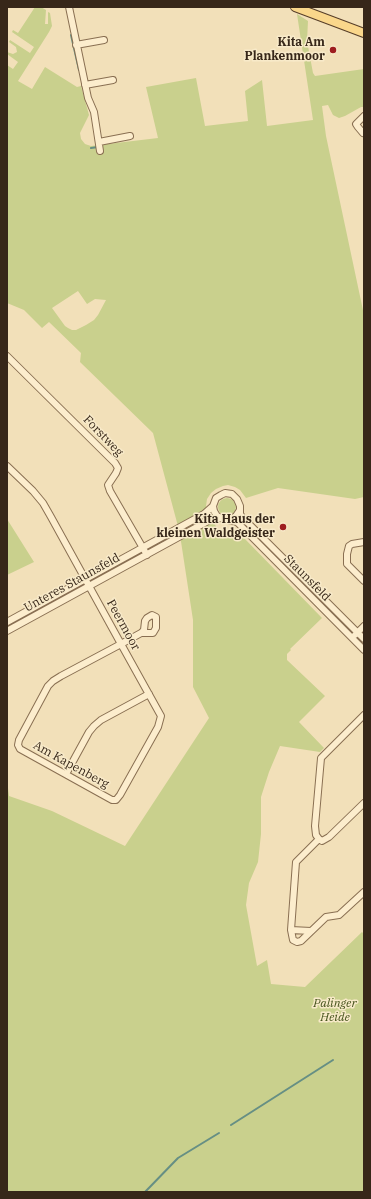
<!DOCTYPE html>
<style>
body{margin:0}
#map{position:relative;width:371px;height:1199px;overflow:hidden;background:#f2e0b9;font-family:"IBM Plex Serif",serif}
canvas{display:block}
.frame{position:absolute;inset:0;border:8px solid #372719;pointer-events:none}
</style>
<div id="map">
<canvas width="371" height="1199"></canvas>
<div class="frame"></div>
</div>
<script>
const c = document.querySelector('canvas').getContext('2d');
c.lineJoin = 'round';
function fillPath(path, color) {
  c.fillStyle = color;
  c.fill(path, 'evenodd');
}
function poly(rows) {
  const path = new Path2D();
  for (const r of rows) {
    if (r.length === 3) {
      path.moveTo(r[0] + r[2], r[1]);
      path.arc(r[0], r[1], r[2], 0, 2 * Math.PI);
      continue;
    }
    path.moveTo(r[0], r[1]);
    for (let i = 2; i < r.length; i += 2) path.lineTo(r[i], r[i + 1]);
  }
  return path;
}
function trace(path, color, width, dash) {
  c.strokeStyle = color;
  c.lineWidth = width;
  c.lineCap = dash ? 'butt' : 'round';
  c.setLineDash(dash || []);
  c.stroke(path);
}
function label(font, color, halo, rows, align = 'center') {
  c.font = font + ' "IBM Plex Serif",serif';
  c.lineWidth = 3;
  c.setLineDash([]);
  c.textBaseline = 'middle';
  c.strokeStyle = halo;
  c.fillStyle = color;
  for (const [text, x, y, turn = 0] of rows) {
    c.save();
    c.translate(x, y);
    c.rotate((+turn || 0) * Math.PI / 180);
    c.textAlign = isNaN(turn) ? turn : align;
    if (halo) c.strokeText(text, 0, 0);
    c.fillText(text, 0, 0);
    c.restore();
  }
}
fillPath(poly([
 [35,7,41,7,46,10,45,24,48,24,48,12,50,13,52,26,49,32,18,81,32,89,45,67,77,87,81,86,89,115,80,133,81,139,85,144,91,146,158,138,146,87,196,78,205,126,248,121,245,91,262,80,267,126,313,120,297,14,308,21,307,41,313,73,315,76,364,69,364,107,361,107,345,116,339,118,333,115,328,105,322,106,326,136,364,315,364,497,355,499,278,488,246,498,240,490,235,487,228,485,223,486,216,489,211,493,207,499,206,506,210,516,218,530,230,533,245,539,322,618,290,649,291,650,287,654,287,660,325,696,299,722,324,748,320,752,280,746,269,772,261,797,261,834,258,862,249,883,246,905,257,966,267,960,271,984,305,987,362,932,364,934,364,1192,7,1192,7,780,9,796,52,811,125,846,209,718,193,687,193,620,180,535,155,548,153,544,179,530,153,433,80,362,81,353,49,322,42,328,24,310,7,303,7,65,13,69,18,62,7,54,7,52,13,54,17,52,16,47,9,42,10,40,30,53,34,47,12,32,13,30,18,33],
 [78,291,87,304,95,299,106,300,98,315,94,320,86,325,76,330,72,330,68,328,65,326,52,308],
 [227,507,9],
 [7,519,34,562,7,575],
 [247,523,282,559,279,563,243,527],
 [135,555,136,558,100,576,100,574],
 [284,561,317,594,313,597,280,564],
 [79,585,80,588,7,629,7,624],
 [318,595,348,626,346,628,315,599]
]), '#c9d08d');
trace(poly([
 [71,35,79,70],
 [91,148,98,147],
 [231,1125,333,1060],
 [145,1192,178,1158,219,1133]
]), '#668f84', 2);
const minor = poly([
 [69,7,88,98,94,112,100,151],
 [76,45,104,40],
 [85,85,113,80],
 [364,116,356,124,358,127,363,133,364,132],
 [99,142,130,136],
 [7,356,115,463,118,468,116,473,108,485,110,491,147,555],
 [7,466,33,491,43,503,51,517,121,644,161,716,158,727,120,795,116,800,112,800,20,749,18,745,19,740,48,686,53,681,61,676,121,644,141,633,153,633,156,628,156,617,152,615,147,618,145,621,144,630,141,633],
 [240,510,240,514,242,517,364,639],
 [228,520,237,522,364,650],
 [364,542,352,544,349,546,347,554,347,564,364,581],
 [7,622,204,514,213,506,216,498,221,495,225,493,232,494,237,499,240,506,240,510,236,516,232,519,225,520,217,516,214,511,213,506],
 [7,631,208,521,214,519,220,518],
 [355,635,364,626],
 [66,774,89,732,94,726,101,720,149,694],
 [364,803,329,837,322,841,319,839,296,862,291,930,293,940,297,942,301,941,326,917,339,915,364,892],
 [319,839,316,835,315,826,321,758,364,715],
 [291,930,311,931]
]);
const major = poly([
 [295,7,364,33]
]);
trace(minor, '#896f52', 8);
trace(major, '#563d28', 10);
trace(minor, '#fcedcd', 6);
trace(major, '#fad78b', 8);
for (const [x, y, r, color] of [
 [333,50,4,"#9e1d1f"],
 [283,527,4,"#9e1d1f"]
]) {
  const dot = new Path2D();
  dot.arc(x, y, r, 0, 2 * Math.PI);
  c.fillStyle = color;
  c.fill(dot);
  trace(dot, '#f8eac9', 1.5);
}
label('bold 12px', '#372719', '#f8eac9', [
 ["Kita Am",325,43],
 ["Plankenmoor",325,57],
 ["Kita Haus der",275,520],
 ["kleinen Waldgeister",275,534]
], 'right');
label('12px', '#372719', '#f8eac9', [
 ["Forstweg",103,436,46],
 ["Staunsfeld",307,578,45],
 ["Unteres Staunsfeld",72,583,-29],
 ["Peermoor",123,625,61],
 ["Am Kapenberg",71,765,29]
]);
label('italic 12px', '#48551e', '#f8eac9', [
 ["Palinger",335,1004],
 ["Heide",335,1018]
]);
</script>
